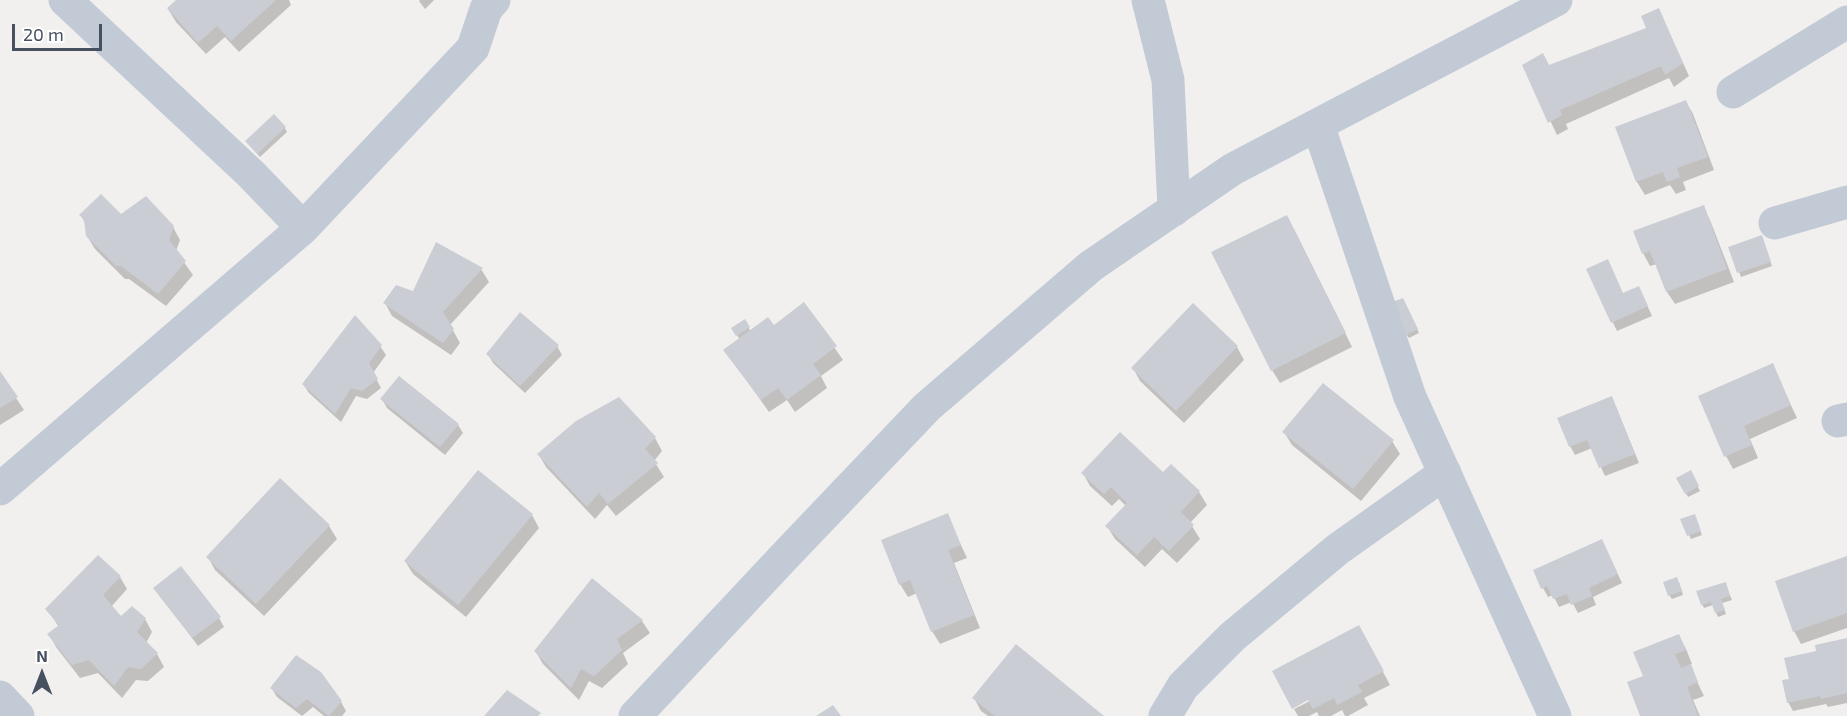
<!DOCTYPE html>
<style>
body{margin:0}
#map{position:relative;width:1847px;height:716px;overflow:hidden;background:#f2f0ef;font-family:"Exo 2",sans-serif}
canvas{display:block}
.north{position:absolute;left:12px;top:644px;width:60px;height:60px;-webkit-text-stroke:4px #fff;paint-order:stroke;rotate:0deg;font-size:16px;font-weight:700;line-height:24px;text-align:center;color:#46505f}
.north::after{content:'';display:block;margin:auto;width:21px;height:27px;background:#46505f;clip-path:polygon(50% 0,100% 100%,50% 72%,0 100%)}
.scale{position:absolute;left:12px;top:24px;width:90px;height:27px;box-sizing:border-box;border:3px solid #46505f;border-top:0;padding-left:8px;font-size:18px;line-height:21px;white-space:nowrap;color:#46505f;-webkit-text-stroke:4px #fff;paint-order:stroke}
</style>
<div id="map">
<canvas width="1847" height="716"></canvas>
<div class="north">N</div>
<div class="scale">20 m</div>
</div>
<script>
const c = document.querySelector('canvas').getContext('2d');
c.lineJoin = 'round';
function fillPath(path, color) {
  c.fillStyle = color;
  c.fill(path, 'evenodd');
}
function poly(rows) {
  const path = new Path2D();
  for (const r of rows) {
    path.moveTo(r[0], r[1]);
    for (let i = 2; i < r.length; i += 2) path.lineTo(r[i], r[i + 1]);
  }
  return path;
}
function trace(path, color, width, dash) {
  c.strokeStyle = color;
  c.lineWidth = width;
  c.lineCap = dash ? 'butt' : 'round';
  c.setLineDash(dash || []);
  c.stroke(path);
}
fillPath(poly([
 [178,0,289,0,291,5,239,52,225,37,206,54,176,22,168,9],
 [420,0,434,0,425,9,419,1],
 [1659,10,1689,76,1674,87,1669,78,1566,124,1568,129,1557,135,1524,65,1549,66,1649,28],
 [1686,102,1693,114,1714,170,1683,182,1686,190,1676,194,1670,185,1645,195,1637,182,1617,128],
 [285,128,287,132,260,157,247,142],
 [1703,207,1710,220,1734,282,1675,304,1667,292,1657,264,1650,266,1643,253],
 [81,215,121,216,173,227,180,240,176,251,193,275,166,306,129,279,125,279,95,249,87,236,86,225],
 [1294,229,1352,347,1280,383,1272,370],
 [1763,241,1772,266,1741,277,1730,248],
 [481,269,489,282,450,325,460,343,451,355,392,316,385,303],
 [1588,270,1623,294,1643,296,1652,316,1617,331],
 [804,304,843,360,821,376,827,388,795,412,787,400,769,412,725,350,740,340,733,328,745,321,751,332,773,327],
 [1405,304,1419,333,1409,338,1406,334],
 [380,346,386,355,373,373,381,388,367,399,356,396,341,422,309,393,303,384],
 [557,346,562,355,525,393,493,363,488,354],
 [1237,347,1244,360,1184,423,1140,381,1133,368],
 [1772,365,1797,418,1750,439,1758,458,1733,469,1726,456],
 [0,374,24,410,0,425],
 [382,399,458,425,463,433,445,455,387,408],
 [1616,407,1639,463,1605,476,1592,448,1575,455,1570,446],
 [1284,432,1392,441,1400,454,1361,501,1292,445],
 [655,438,662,451,654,461,664,477,616,516,607,505,595,519,546,467,539,455],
 [1171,466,1199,492,1207,505,1190,523,1200,539,1177,563,1162,549,1145,567,1115,539,1107,526,1126,506,1119,499,1112,506,1090,486,1083,473,1163,474],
 [1690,472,1700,491,1688,497,1678,478],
 [280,480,329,526,337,539,264,616,215,570,208,557],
 [532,515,539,528,466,617,413,574,405,561],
 [947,515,967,558,954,563,980,628,940,644,932,631,917,593,908,597,900,584],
 [1696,520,1702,535,1691,539,1689,535],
 [1606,549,1622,583,1593,597,1596,605,1578,613,1572,602,1559,607,1553,595,1548,597,1543,588],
 [1847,557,1847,628,1801,644,1794,631],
 [120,577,127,589,111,607,121,618,145,619,152,632,146,643,157,654,164,667,148,681,136,680,122,698,98,673,80,678,56,647,49,634,59,627,47,609],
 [593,580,642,621,650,633,623,653,628,664,602,688,589,681,579,700,543,664,536,652],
 [1679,582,1683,595,1672,599,1669,595],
 [1725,583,1732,600,1722,603,1726,614,1718,617,1713,605,1704,608,1702,604],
 [155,588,219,618,224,627,198,646],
 [1679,636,1686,649,1692,664,1689,665,1704,696,1693,700,1700,716,1641,716,1644,677],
 [1366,640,1390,685,1364,698,1368,705,1348,716,1345,716,1342,710,1331,716,1319,716,1317,712,1309,716,1298,716,1294,709,1316,698],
 [1847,640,1847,703,1828,707,1826,704,1793,711,1788,702,1790,681,1818,652],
 [272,689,341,702,346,711,342,716,324,716,313,707,302,716,277,697],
 [974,698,1102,716,988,716,981,711]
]), '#0003');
fillPath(poly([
 [176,0,276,0,231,41,217,26,198,43,167,8],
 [1659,8,1683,63,1665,75,1661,66,1560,110,1562,115,1548,123,1522,65,1543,53,1549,65,1646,28,1641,16],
 [1686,100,1708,157,1677,168,1680,177,1667,182,1663,172,1636,182,1615,127],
 [274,114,286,127,257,154,245,141],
 [101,194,121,214,146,196,174,226,169,240,186,261,158,294,121,266,116,266,86,236,84,219,79,215],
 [1704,205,1727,269,1666,292,1650,251,1642,254,1633,231],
 [1287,215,1346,333,1271,371,1211,252],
 [1762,235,1771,262,1737,273,1728,247],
 [436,242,483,268,443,312,454,329,443,343,383,303,396,285,413,291],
 [1608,259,1623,293,1639,286,1648,306,1611,323,1586,269],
 [1403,298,1418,329,1405,335,1390,303],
 [804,302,837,346,813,364,821,375,787,400,778,388,761,400,723,350,768,317,774,325],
 [1193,303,1238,346,1176,411,1131,368],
 [520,312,559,345,520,386,486,354],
 [355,315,382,345,369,363,378,379,362,391,351,388,335,414,302,384],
 [745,319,750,327,736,336,731,328],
 [1773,363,1791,405,1744,426,1752,445,1724,457,1698,396],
 [0,371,18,397,0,408],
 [399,376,459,424,440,447,380,399],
 [1323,383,1394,440,1353,489,1282,432],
 [1612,396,1635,454,1599,468,1587,440,1569,447,1557,418],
 [619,397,656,437,645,449,658,463,608,504,599,493,587,507,537,454,576,421],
 [1120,432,1163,472,1171,464,1200,491,1181,512,1194,525,1169,551,1154,537,1137,555,1105,526,1127,503,1111,487,1104,494,1081,473],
 [478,470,533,514,458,605,404,561],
 [1691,470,1699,486,1685,494,1676,478],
 [280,478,330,525,256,604,206,557],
 [948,513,961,545,948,550,974,615,931,632,910,580,899,585,881,540],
 [1695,514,1701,531,1687,536,1680,519],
 [1602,539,1618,574,1589,588,1592,596,1571,605,1567,594,1553,599,1547,586,1541,589,1533,570],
 [98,555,121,576,103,595,121,616,132,606,146,618,137,632,158,653,141,669,128,667,114,686,89,660,72,665,47,634,59,625,45,609],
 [1847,556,1847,613,1793,632,1775,581],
 [181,566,221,617,192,638,153,588],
 [1677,577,1682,591,1668,596,1663,582],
 [592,578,643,620,617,639,622,650,594,676,581,669,571,688,534,651],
 [1726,582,1730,596,1721,599,1725,610,1715,613,1711,602,1701,605,1696,591],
 [1359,625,1384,671,1358,685,1362,692,1337,705,1334,698,1313,709,1308,700,1292,709,1272,671],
 [1679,634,1686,650,1675,654,1681,668,1691,664,1698,682,1687,687,1698,716,1640,716,1627,682,1643,676,1633,652],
 [1847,638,1847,693,1821,699,1820,696,1787,703,1782,680,1789,679,1784,658,1816,651,1815,645],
 [1016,644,1104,716,995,716,972,698],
 [296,655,321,672,342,701,329,716,307,699,296,708,270,688],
 [507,690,541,713,538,716,484,716],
 [833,705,841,716,816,716]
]), '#cbcdd5');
trace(poly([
 [1148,0,1168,80,1174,210],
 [1733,92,1847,22],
 [1318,125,1410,397,1555,716],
 [1775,223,1847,202],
 [303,228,473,48,486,9,494,0],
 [1838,421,1847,419],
 [0,489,303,228,251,174,65,0],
 [0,697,18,716],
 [635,716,782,559,927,407,1091,266,1233,169,1556,0],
 [1165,716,1183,686,1232,637,1338,549,1445,473]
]), '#c2cad5', 33);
</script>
